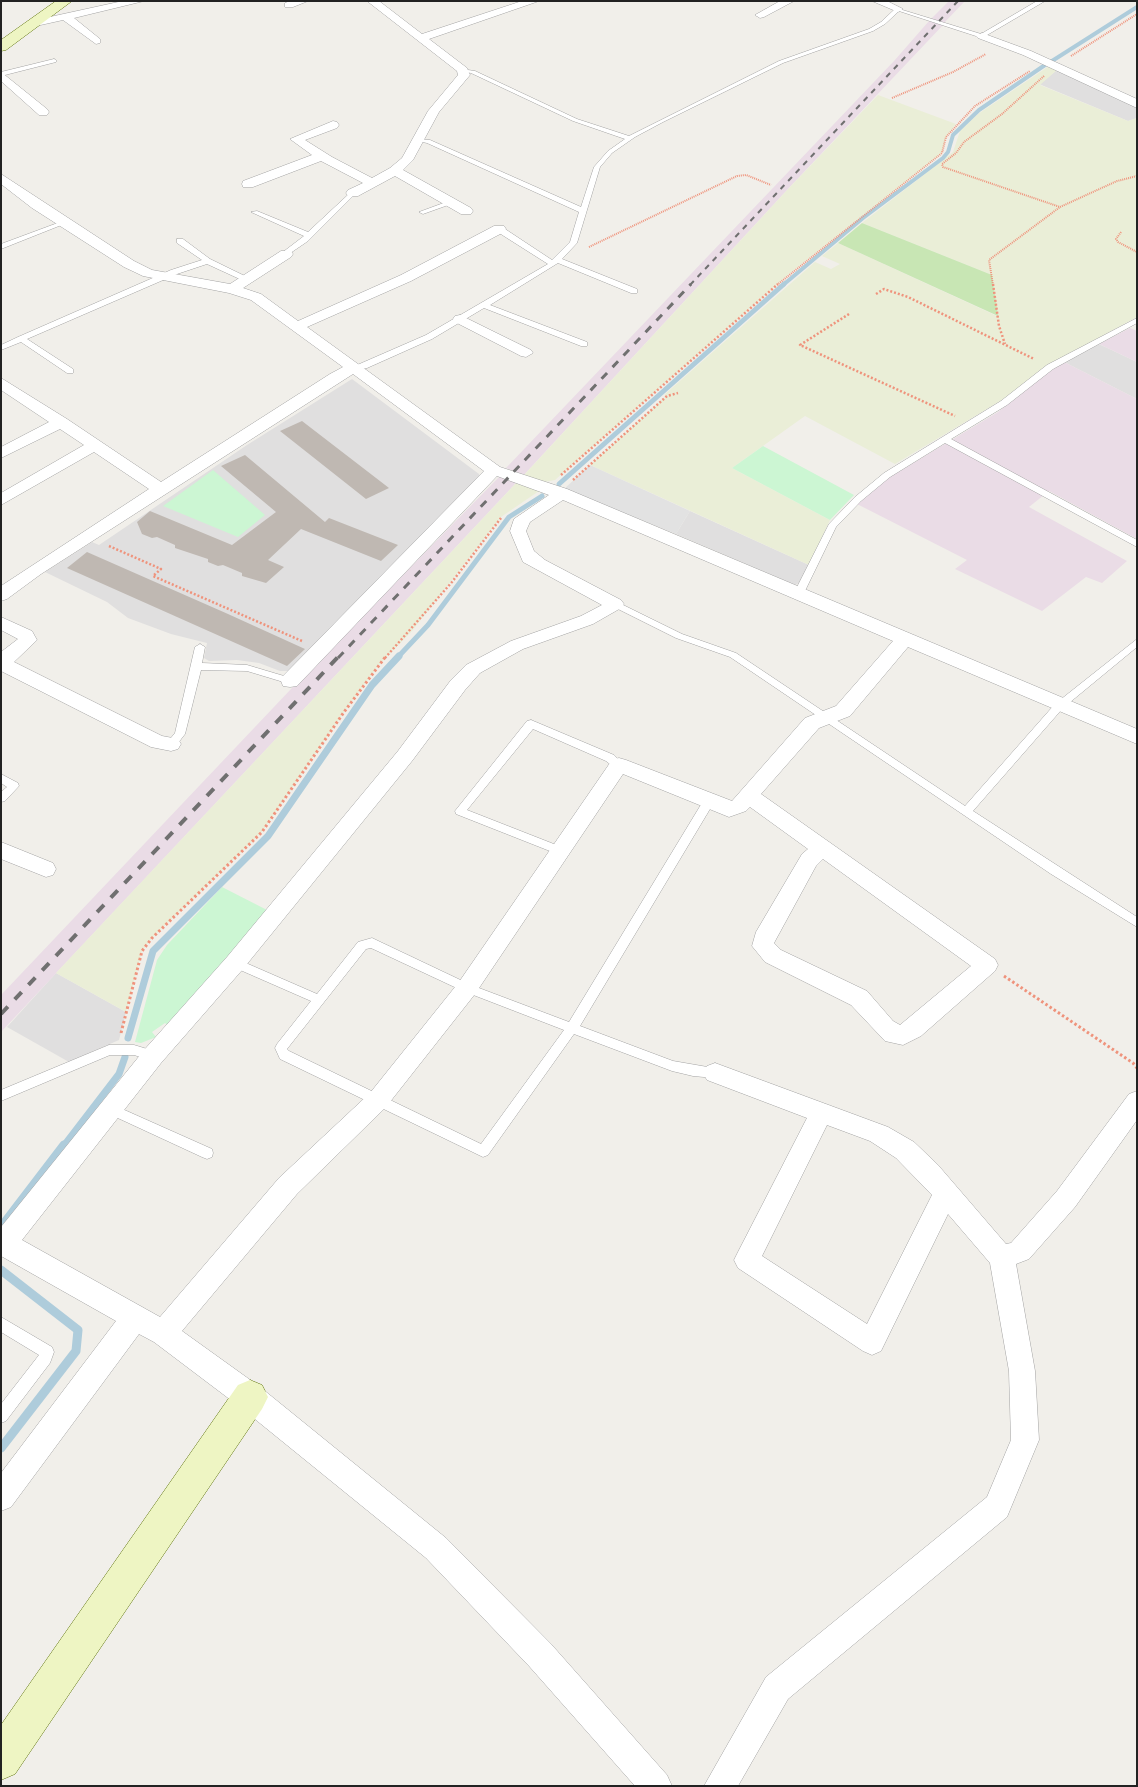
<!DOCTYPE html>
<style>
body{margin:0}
#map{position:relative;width:1138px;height:1787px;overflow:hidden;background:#f1efea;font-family:Arial,sans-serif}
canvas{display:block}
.frame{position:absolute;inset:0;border:2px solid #222;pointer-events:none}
</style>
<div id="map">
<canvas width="1138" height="1787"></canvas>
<div class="frame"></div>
</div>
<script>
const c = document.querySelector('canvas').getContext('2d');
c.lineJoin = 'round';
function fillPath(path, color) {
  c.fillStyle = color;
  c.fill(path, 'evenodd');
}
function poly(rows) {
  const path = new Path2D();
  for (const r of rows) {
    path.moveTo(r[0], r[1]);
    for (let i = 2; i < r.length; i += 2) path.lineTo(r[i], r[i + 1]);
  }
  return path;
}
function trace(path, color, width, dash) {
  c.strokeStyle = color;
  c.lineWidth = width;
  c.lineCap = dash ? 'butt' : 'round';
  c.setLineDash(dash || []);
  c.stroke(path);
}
fillPath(poly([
 [1057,70,1137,106,1137,118,1128,121,1039,84],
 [1099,344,1137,362,1137,399,1064,362],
 [352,379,479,474,480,478,294,671,280,671,259,663,237,660,209,661,204,658,207,643,171,634,128,618,107,602,45,572,92,542,99,545,247,445],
 [690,511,809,565,799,583,795,585,676,534],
 [56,973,126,1012,119,1040,69,1062,7,1027]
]), '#e0dfdf');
fillPath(poly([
 [949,1,965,1,944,23,931,19],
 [929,21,943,25,788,189,524,475,506,468,894,61],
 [1130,328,1137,331,1137,362,1099,344],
 [1064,362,1137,399,1137,539,1049,491,1029,507,1127,561,1102,583,1086,577,1042,611,955,569,967,560,857,504,890,477,998,412,1037,380],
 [500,476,517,482,1,1032,1,995,291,689]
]), '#eadce6');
fillPath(poly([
 [1049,66,1057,70,1040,85,1128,121,1137,118,1137,317,1048,366,1002,400,895,464,805,416,732,468,830,520,809,565,590,465,666,396,664,395,815,262,831,269,840,264,822,256,838,243,997,316,992,275,862,223,953,152,960,131,978,114],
 [878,95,956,124,946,137,942,153,789,274,555,480,544,482,524,475,788,189],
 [517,482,539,491,501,517,412,631,378,666,344,712,262,832,152,938,142,951,126,1012,56,973]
]), '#eaeed7');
fillPath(poly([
 [862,223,992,275,998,316,838,243]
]), '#c8e6b4');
fillPath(poly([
 [763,446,854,495,830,520,732,468],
 [213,470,265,515,238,537,163,506],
 [222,887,269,911,170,1027,165,1023,152,1032,156,1037,141,1043,135,1042,157,960,167,945]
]), '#ccf6d3');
fillPath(poly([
 [590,465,690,511,676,534,564,489]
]), '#e2e2e2');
trace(poly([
 [1052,61,1137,7],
 [783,285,863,218,943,158,948,152,953,135,979,110,1045,65]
]), '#aeccdb', 4);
trace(poly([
 [559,484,784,284],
 [397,658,428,625,509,517,542,496]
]), '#aeccdb', 5);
trace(poly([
 [128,1038,153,951,268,836,372,685,399,656],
 [63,1147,119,1074,125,1057]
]), '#aeccdb', 7);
trace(poly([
 [2,1226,64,1145],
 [1,1270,78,1330,76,1351,1,1448]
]), '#aeccdb', 9);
fillPath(poly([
 [302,421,389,488,366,499,280,431],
 [245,455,325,522,329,518,398,545,381,561,301,529,268,560,284,567,266,583,242,576,242,573,223,565,218,566,208,562,208,559,175,548,175,545,157,537,152,538,142,534,137,522,150,511,232,545,276,512,221,466],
 [87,552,228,614,305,649,287,666,67,568]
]), '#bfb8b2');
const lane = poly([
 [1037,1,1045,1,982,38,899,11,885,24,873,31,783,63,663,122,635,137,612,153,600,167,577,243,562,259,637,289,637,293,631,293,558,263,490,305,587,342,587,346,581,346,484,308,432,339,367,368,352,371,348,369,426,335,548,264,496,231,496,227,502,227,552,260,570,242,579,212,427,143,418,141,418,139,430,140,581,207,594,167,608,151,625,139,573,121,471,73,461,71,461,69,475,71,577,119,629,136,779,61,869,29,881,22,896,8,981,34,1037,1],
 [54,59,56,60,56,62,1,76,1,72,54,59],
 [351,192,356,193,308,241,286,256,283,256,283,252,304,236,251,212,257,211,308,232,351,192],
 [449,201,451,202,451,204,423,214,419,212,449,201],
 [63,221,69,222,1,249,1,244,63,221],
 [177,239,183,239,210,259,251,279,244,281,207,264,177,274,27,339,73,369,73,373,67,373,21,342,1,350,1,345,18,337,171,270,202,260,177,243,177,239],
 [1137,318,1137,323,1053,369,1007,405,951,439,1137,540,1137,547,945,443,890,477,861,501,836,527,804,593,802,595,796,595,794,593,829,524,855,497,884,473,1001,401,1047,365,1137,318],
 [615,601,682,634,736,653,965,806,1055,704,1137,639,1137,647,1063,708,973,811,1137,917,1137,927,1051,874,730,657,676,638,612,606,610,604,615,601],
 [200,644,205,647,202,663,247,665,294,679,295,681,290,684,247,671,201,670,185,734,175,747,167,747,166,744,175,733,195,647,200,644],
 [531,720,614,755,624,765,623,768,615,768,606,761,533,729,467,810,564,848,565,851,564,854,560,855,456,814,455,811,527,721,531,720],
 [1,774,18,783,19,786,5,801,1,802,1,792,7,787,1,783,1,774],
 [709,797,714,801,713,804,580,1026,673,1061,719,1069,721,1073,719,1077,715,1078,693,1076,672,1071,574,1034,488,1155,483,1157,280,1059,275,1048,277,1044,311,1001,231,966,229,963,231,960,239,960,317,994,358,942,372,938,471,985,569,1022,705,798,709,797],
 [371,948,463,991,564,1030,481,1144,289,1051,287,1049,366,949,371,948],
 [109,1045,134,1045,157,1052,159,1056,157,1060,153,1061,134,1055,110,1055,1,1101,1,1090,109,1045],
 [111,1104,212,1149,213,1153,212,1157,207,1159,202,1157,107,1113,105,1109,107,1105,111,1104],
 [1,1317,52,1347,54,1352,50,1363,6,1421,1,1423,1,1404,39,1355,1,1332,1,1317]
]);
const street = poly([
 [123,1,144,1,74,18,100,39,100,43,96,44,63,20,36,26,30,23,36,20,123,1],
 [290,1,308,1,293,7,285,7,285,3,290,1],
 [367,1,379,1,422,34,522,1,539,1,429,39,467,68,470,75,439,112,413,160,403,170,471,208,473,211,471,214,461,214,395,176,358,196,348,196,346,193,348,190,363,183,321,161,253,187,243,187,242,184,243,181,312,155,290,139,333,121,337,122,339,125,337,128,305,140,332,157,372,178,390,168,402,158,428,111,458,75,457,71,367,1],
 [780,1,794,1,764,17,760,18,755,15,780,1],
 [872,1,887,1,903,9,898,12,872,1],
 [982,33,1031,51,1137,99,1137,108,1023,55,978,38,976,36,982,33],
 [1,72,47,109,49,112,47,115,39,115,1,81,1,72],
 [1,174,134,261,152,270,230,284,281,251,291,251,293,254,291,257,243,288,261,294,298,321,401,275,494,226,504,226,506,229,504,232,411,281,307,327,500,467,567,489,1137,729,1137,744,908,647,850,716,819,728,761,794,995,959,998,965,995,971,921,1036,903,1045,885,1041,851,1005,765,962,752,946,756,932,802,854,808,849,750,807,746,811,729,817,623,774,475,994,386,1107,297,1194,182,1331,260,1387,446,1538,551,1644,667,1775,672,1786,635,1786,529,1666,426,1558,240,1407,154,1342,139,1334,11,1507,1,1511,1,1473,116,1321,1,1256,1,1227,145,1049,227,957,398,751,451,680,466,665,511,641,581,616,602,605,523,562,510,531,514,519,549,495,497,476,297,686,290,687,283,686,281,681,283,676,484,471,353,374,41,574,7,599,1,601,1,586,149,489,94,452,1,505,1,493,84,445,60,429,1,458,1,447,49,422,1,390,1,378,67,419,161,482,330,374,343,367,251,300,229,293,143,276,124,267,32,208,1,184,1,174],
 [563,500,893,641,836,706,805,718,732,801,626,760,619,758,612,760,459,982,370,1093,279,1178,160,1317,22,1240,161,1063,243,969,412,761,465,690,480,673,523,649,593,624,621,608,624,604,621,600,545,560,534,551,526,531,530,522,563,500],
 [823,859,971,966,900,1025,893,1021,867,991,781,950,774,943,816,866,823,859],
 [460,315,531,350,533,353,526,357,521,356,455,322,453,319,455,316,460,315],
 [1,617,32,631,37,640,14,662,162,736,178,739,181,744,178,749,171,751,151,747,1,671,1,652,18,639,1,630,1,617],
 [1,842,53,863,56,869,53,875,46,877,1,859,1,842],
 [715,1063,888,1127,914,1142,938,1165,1006,1244,1011,1243,1057,1191,1129,1094,1137,1091,1137,1120,1075,1207,1029,1259,1016,1264,1035,1371,1039,1440,1007,1517,788,1699,738,1786,704,1786,766,1677,987,1497,1011,1440,1009,1371,990,1263,948,1214,881,1351,872,1355,863,1351,738,1268,734,1260,738,1252,807,1118,707,1080,703,1073,707,1066,715,1063],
 [827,1125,870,1141,896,1158,932,1195,867,1324,762,1256,827,1125]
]);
const secondary = poly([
 [56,1,72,1,6,50,1,51,1,40,56,1],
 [250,1380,262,1385,268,1397,262,1409,15,1774,1,1780,1,1725,238,1385,250,1380]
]);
trace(lane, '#a3a3a3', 1);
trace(street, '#a3a3a3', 1);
trace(secondary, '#5f740e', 1);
trace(poly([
 [1071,56,1137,14],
 [1044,76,1002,114,964,142,956,153,942,164,943,167,1060,207],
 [892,98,953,72,986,54],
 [1121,232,1116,239,1118,242,1137,252],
 [589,247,737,176,746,175,771,185],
 [777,285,942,153,946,137,975,106,1030,71],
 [993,285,989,260,1060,207,1117,181,1137,176]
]), '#ef937c', 2, [1, 1]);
trace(poly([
 [993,284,999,326,1005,344],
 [876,294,884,289,908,297,1034,359],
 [849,314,800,345,955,416],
 [561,475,778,284],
 [573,480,667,396,678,393],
 [109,546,161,569,153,576,302,641],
 [385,658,452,582,501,518]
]), '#ef937c', 2.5, [2, 2]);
trace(poly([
 [1004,976,1133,1063,1137,1068],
 [121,1033,142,951,152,938,262,832,344,712,386,656]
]), '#ef937c', 3, [2.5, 2.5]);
fillPath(lane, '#fff');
fillPath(street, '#fff');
fillPath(secondary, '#eef5c3');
trace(poly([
 [690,285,958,1]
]), '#707070', 2, [5.5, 5.5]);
trace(poly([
 [338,658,691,284]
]), '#707070', 3, [8, 8]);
trace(poly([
 [1,1014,339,656]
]), '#707070', 4, [10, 10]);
</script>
